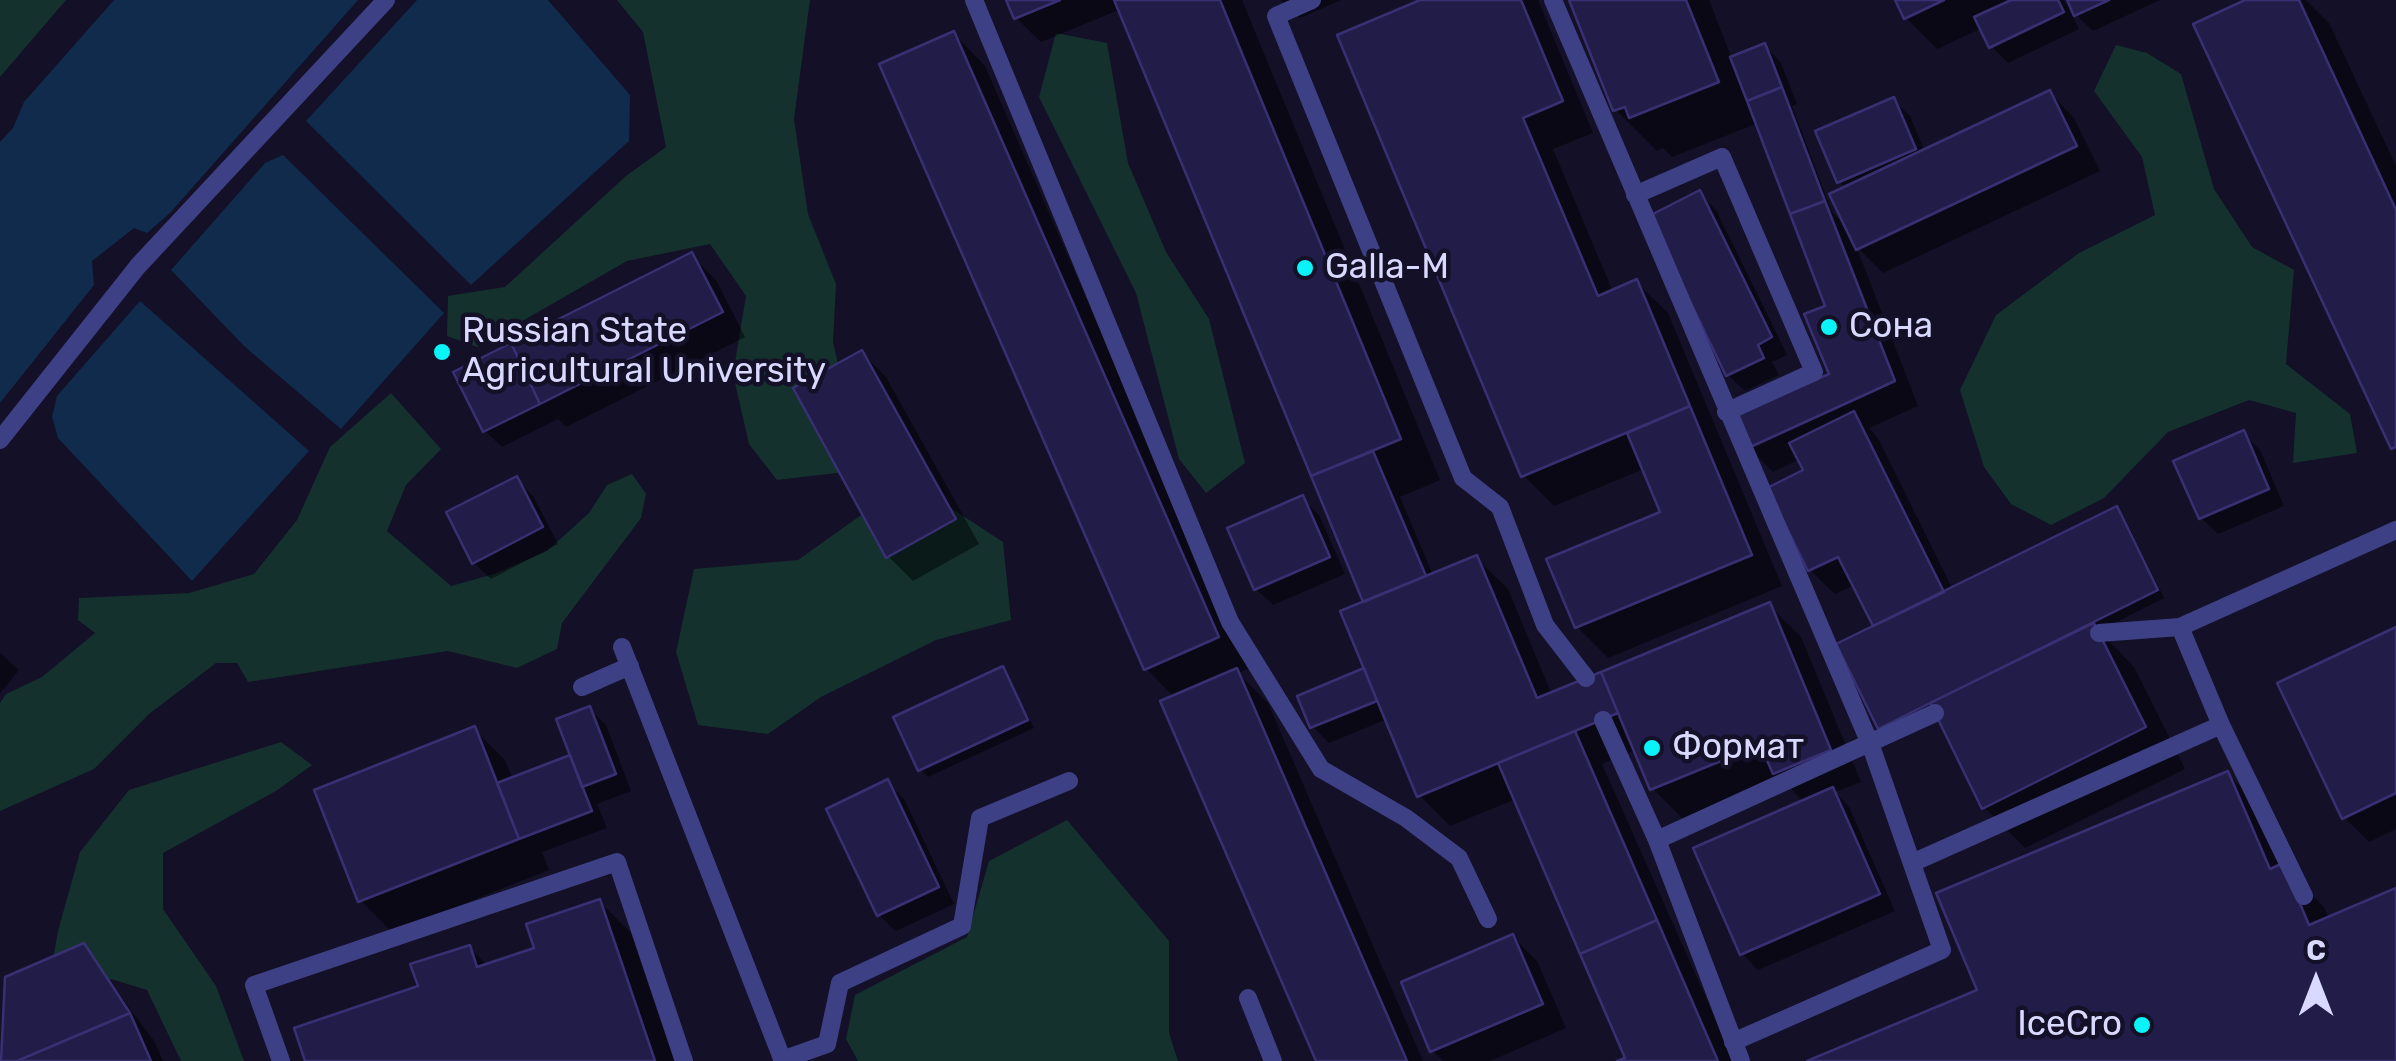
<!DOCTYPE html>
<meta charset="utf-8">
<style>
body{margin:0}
#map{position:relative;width:2396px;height:1061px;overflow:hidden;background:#131027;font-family:Rubik,sans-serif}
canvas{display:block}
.north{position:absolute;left:2266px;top:931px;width:100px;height:100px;-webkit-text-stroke:8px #131027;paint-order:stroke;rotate:0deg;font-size:28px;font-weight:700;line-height:40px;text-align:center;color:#d9d8fe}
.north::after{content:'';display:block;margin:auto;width:35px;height:45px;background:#d9d8fe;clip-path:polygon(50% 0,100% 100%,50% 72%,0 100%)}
</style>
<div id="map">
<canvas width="2396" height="1061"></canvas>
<div class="north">С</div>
</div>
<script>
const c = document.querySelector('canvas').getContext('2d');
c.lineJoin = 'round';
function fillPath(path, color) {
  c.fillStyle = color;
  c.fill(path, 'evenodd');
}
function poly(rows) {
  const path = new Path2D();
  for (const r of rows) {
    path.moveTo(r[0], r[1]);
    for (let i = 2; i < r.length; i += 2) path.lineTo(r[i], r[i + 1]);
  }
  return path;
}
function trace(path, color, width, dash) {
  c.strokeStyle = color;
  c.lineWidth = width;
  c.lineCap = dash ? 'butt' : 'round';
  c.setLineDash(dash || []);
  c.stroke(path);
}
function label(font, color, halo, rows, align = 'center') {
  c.font = font + ' Rubik,sans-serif';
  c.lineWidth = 9;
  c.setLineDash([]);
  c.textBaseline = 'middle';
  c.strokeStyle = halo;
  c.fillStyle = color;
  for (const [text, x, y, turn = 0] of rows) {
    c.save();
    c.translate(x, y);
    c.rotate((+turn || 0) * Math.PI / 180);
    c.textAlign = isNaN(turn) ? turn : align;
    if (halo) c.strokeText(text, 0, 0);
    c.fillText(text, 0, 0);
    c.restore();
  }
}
fillPath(poly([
 [0,0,66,0,0,77],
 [617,0,810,0,794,119,808,214,836,284,833,342,862,470,777,480,749,444,733,374,746,296,710,244,627,261,477,347,447,336,448,296,505,287,626,176,666,147,643,32],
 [1056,33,1107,43,1128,163,1166,252,1209,319,1245,463,1206,493,1179,459,1136,293,1039,97],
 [2116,45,2147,53,2181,74,2214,189,2252,247,2294,270,2286,364,2350,414,2357,453,2293,463,2296,413,2249,400,2168,432,2104,498,2051,525,2011,504,1984,467,1960,390,1996,315,2079,253,2155,215,2142,157,2094,91],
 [391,393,441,449,406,485,387,531,451,586,494,574,547,551,589,513,607,485,632,474,646,494,641,518,562,623,557,649,517,668,448,651,248,682,237,663,216,663,149,714,94,769,0,811,0,703,6,694,42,677,95,633,78,620,79,598,189,593,254,574,297,520,330,447],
 [905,505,951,508,1003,542,1011,620,936,640,821,697,768,734,698,725,676,652,694,569,798,560,871,508],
 [281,742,312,765,276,791,163,853,163,909,216,986,244,1061,181,1061,147,990,111,979,47,993,58,931,80,852,129,790],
 [1067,820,1169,941,1169,1033,1178,1061,858,1061,846,1039,855,995,967,937,989,861]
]), '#14312e');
fillPath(poly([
 [114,0,358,0,170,213,147,233,134,228,92,261,94,285,0,403,0,142,13,128,24,102],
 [417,0,548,0,630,95,629,141,471,285,306,121],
 [283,155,444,313,341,429,244,346,171,270,265,163],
 [140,301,309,451,192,581,58,438,52,417,57,396]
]), '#102b4c');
fillPath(poly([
 [1009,0,1242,0,1440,480,1400,497,1433,575,1476,558,1508,589,1552,695,1769,605,1801,637,1861,782,1835,792,1849,807,1895,911,1758,970,1742,953,1804,802,1781,779,1684,820,1652,788,1636,750,1602,764,1734,1061,1623,1061,1628,1059,1516,799,1450,826,1419,795,1387,719,1329,743,1313,727,1367,670,1367,603,1121,9,1041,42,1016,18],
 [1281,0,1341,0,1300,18],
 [1426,0,1538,0,1593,133,1553,149,1613,292,1636,282,1668,313,1782,586,1608,658,1577,627,1663,513,1644,469,1554,506,1523,475],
 [1572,0,1709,0,1732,59,1765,46,1781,63,1797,104,1792,106,1832,212,1847,226,1847,189,1839,181,1893,100,1910,116,1925,152,2050,93,2074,118,2100,171,1883,273,1856,246,1918,406,1869,428,1878,438,1953,590,2116,509,2124,517,2164,598,2099,631,2134,667,2185,769,2025,848,1984,807,1936,711,1888,735,1880,727,1876,627,1855,585,1835,594,1810,570,1806,471,1800,459,1773,472,1748,447,1832,376,1828,307,1758,123,1672,157,1663,148,1657,151,1616,110],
 [1897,0,2063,0,2073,10,2069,0,2160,0,2093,31,2069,8,2079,29,2008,63,1991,46,1982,28,1937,49,1906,18],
 [2250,0,2306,0,2329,23,2396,166,2396,450],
 [954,34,985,66,1248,669,1238,673,1268,703,1423,1061,1319,1061,1175,698,1146,668],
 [1699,193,1716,210,1787,355,1772,362,1779,375,1745,391,1728,375],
 [691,255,716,280,745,337,566,427,558,419,502,447,485,431],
 [862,353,886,377,979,544,913,581,888,556],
 [2243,433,2260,450,2284,506,2218,534,2201,518],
 [516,479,533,496,558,544,491,579,474,563,449,513],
 [1302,498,1319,515,1345,574,1273,605,1256,589],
 [2396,629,2396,829,2369,842,2344,817],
 [0,653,19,670,0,693],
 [1003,669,1034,728,928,777,920,769],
 [589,709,606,725,631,791,597,804,607,828,542,852,549,870,392,932,361,901,474,729,505,760,513,780,573,757],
 [2228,774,2269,815,2296,880,2324,907,2329,919,2396,891,2396,1061,1814,1061,1980,992],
 [887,782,904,799,954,904,896,931,879,915],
 [600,902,631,933,674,1061,307,1061,421,988,469,947,488,966,537,949],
 [1513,937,1537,961,1566,1028,1490,1061,1443,1061,1432,1050],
 [83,946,154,1041,163,1061,4,1061]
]), '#0007');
const building = poly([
 [1006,0,1060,0,1014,19,1006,0],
 [1114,0,1220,0,1401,439,1311,476,1114,0],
 [1420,0,1521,0,1563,101,1523,118,1598,296,1637,279,1690,406,1521,477,1337,35,1420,0],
 [1569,0,1686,0,1719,82,1629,118,1625,107,1613,111,1569,0],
 [1895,0,1944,0,1904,19,1895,0],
 [2011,0,2058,0,2064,12,1989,48,1974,17,2011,0],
 [2067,0,2109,0,2074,16,2067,0],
 [2245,0,2299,0,2396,210,2396,447,2391,449,2193,24,2245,0],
 [954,31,1219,637,1144,670,879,64,954,31],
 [1765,43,1782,87,1747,101,1730,57,1765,43],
 [1782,87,1825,201,1790,214,1747,101,1782,87],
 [2050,90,2077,146,1856,250,1829,194,2050,90],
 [1894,97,1916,149,1837,183,1815,131,1894,97],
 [1700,190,1772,337,1758,345,1764,358,1726,376,1649,216,1700,190],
 [1825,201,1895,381,1746,449,1731,417,1829,374,1804,314,1825,306,1790,214,1825,201],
 [692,252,723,312,540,404,511,343,692,252],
 [511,343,540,404,483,432,453,372,511,343],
 [862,350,956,519,886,558,793,388,862,350],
 [1690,406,1752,555,1575,628,1546,559,1660,512,1627,433,1690,406],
 [1854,411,1944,592,1873,626,1838,557,1808,571,1767,488,1803,470,1789,443,1854,411],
 [2244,430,2269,489,2199,519,2173,461,2244,430],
 [1373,451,1426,576,1363,602,1311,476,1373,451],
 [517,476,543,527,472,564,446,512,517,476],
 [1303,495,1330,557,1254,590,1227,528,1303,495],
 [2117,506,2158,590,1878,729,1836,644,2117,506],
 [1477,555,1537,698,1601,672,1618,713,1417,797,1340,611,1477,555],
 [1770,602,1831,750,1773,774,1760,745,1650,790,1601,672,1770,602],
 [2094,623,2146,727,1982,809,1930,703,2094,623],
 [2396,627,2396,793,2342,819,2277,683,2396,627],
 [1003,666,1028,720,918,771,893,717,1003,666],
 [1237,668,1407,1061,1316,1061,1160,701,1237,668],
 [1364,668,1377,701,1310,728,1297,696,1364,668],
 [590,706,616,774,582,787,556,719,590,706],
 [475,726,519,839,358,902,314,790,475,726],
 [1575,731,1657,920,1580,954,1498,763,1575,731],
 [570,755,592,811,519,839,497,783,570,755],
 [2228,771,2270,869,2283,863,2309,925,2396,888,2396,1061,1807,1061,1977,990,1936,893,2228,771],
 [888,779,939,887,877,916,826,809,888,779],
 [1833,787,1880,894,1740,955,1693,848,1833,787],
 [600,899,655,1061,305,1061,294,1028,418,986,410,964,470,945,477,967,534,948,526,924,600,899],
 [1657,920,1718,1061,1617,1061,1625,1058,1580,954,1657,920],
 [1513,934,1543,1004,1430,1052,1401,982,1513,934],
 [84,943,130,1013,17,1061,1,1061,5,977,84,943],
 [130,1013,151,1061,17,1061,130,1013]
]);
fillPath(building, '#221d48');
trace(building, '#383073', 2.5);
trace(poly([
 [974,0,1230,622,1321,769,1406,818,1459,858,1488,919],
 [1312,0,1276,16,1463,478,1500,507,1545,625,1586,678],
 [1553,0,1871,746,1942,950,1733,1042],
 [1635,195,1722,157,1814,372,1726,412],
 [0,440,138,266,386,0],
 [2099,633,2180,627],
 [622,647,783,1061],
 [582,687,630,666],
 [1603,720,1657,840,1741,1061],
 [2221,725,2304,896],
 [1657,840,1935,713],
 [1912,863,2221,725,2180,627,2396,530],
 [1248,998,1273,1061],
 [782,1060,827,1044,840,983,962,926,980,818,1069,781],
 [281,1061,254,985,617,862,684,1061]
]), '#3d4085', 18);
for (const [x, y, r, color] of [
 [1305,268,10,"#0af3f8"],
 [1829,327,10,"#0af3f8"],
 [442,352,10,"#0af3f8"],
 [1652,748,10,"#0af3f8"],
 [2142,1025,10,"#0af3f8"]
]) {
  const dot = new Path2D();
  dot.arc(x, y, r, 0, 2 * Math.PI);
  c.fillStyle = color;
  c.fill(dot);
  trace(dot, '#131027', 4);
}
label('35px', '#d9d8fe', '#131027', [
 ["Galla-M",1325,268],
 ["Сона",1849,327],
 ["Russian State",462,332],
 ["Agricultural University",462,372],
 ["Формат",1672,748],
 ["IceCro",2122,1025,"right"]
], 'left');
</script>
